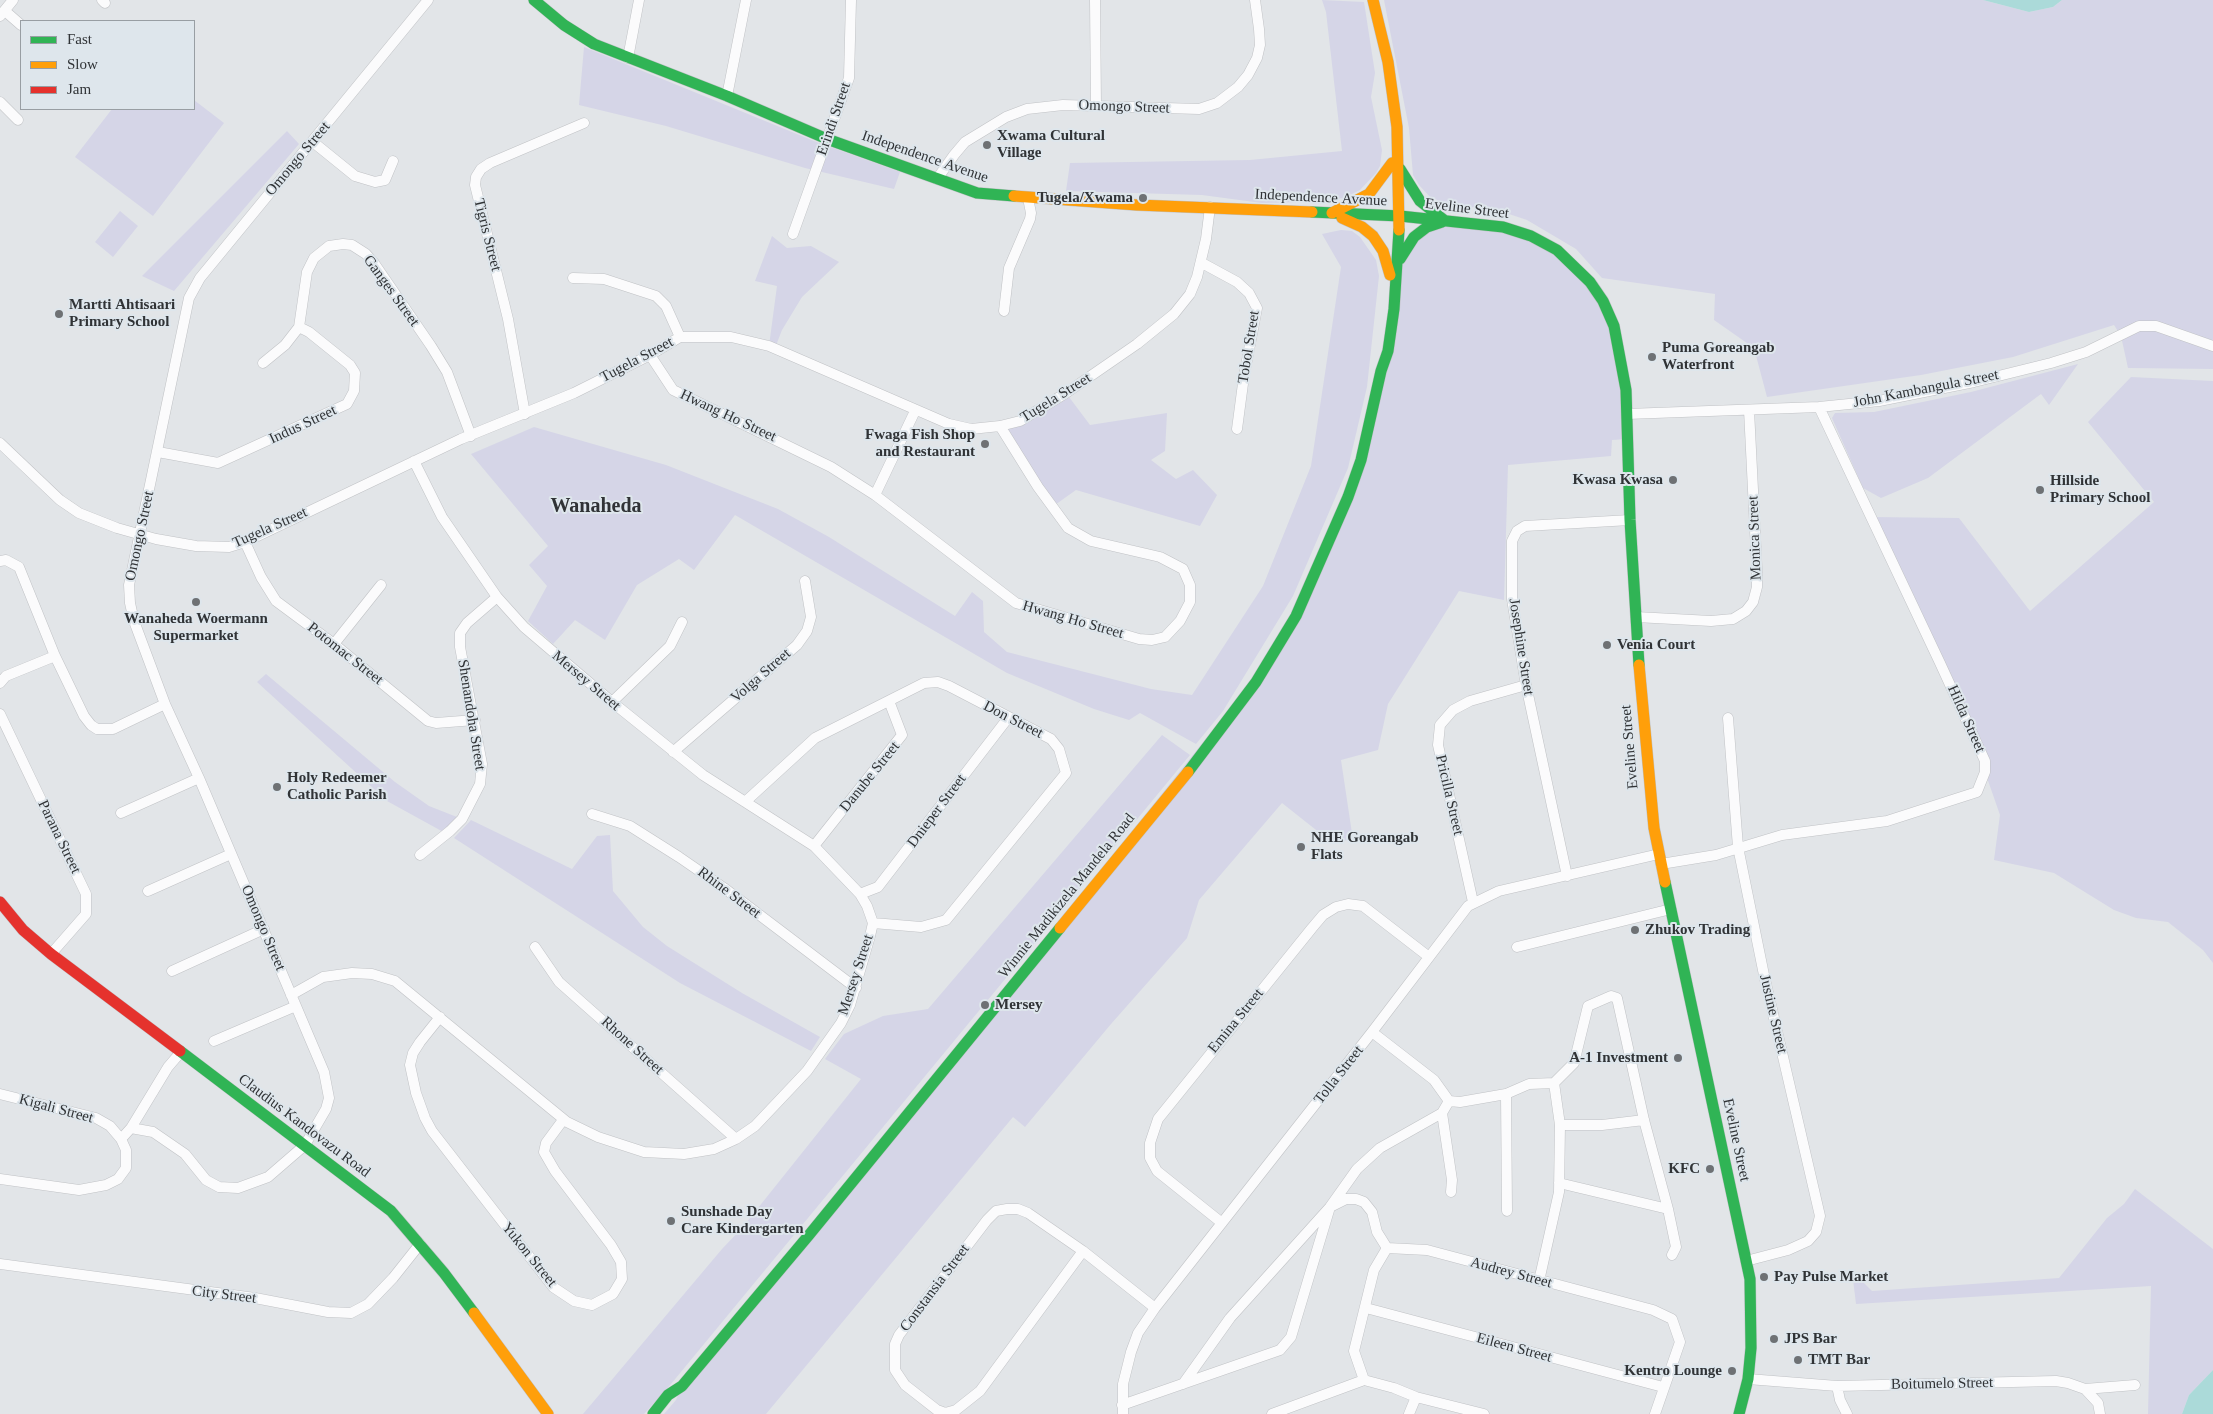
<!DOCTYPE html>
<style>
body{margin:0}
#map{position:relative;width:2213px;height:1414px;overflow:hidden;background:#e2e5e8;font-family:"Times New Roman",serif}
canvas{display:block}
.legend{position:absolute;left:20px;top:20px;width:175px;height:90px;box-sizing:border-box;background:#dee6ec;border:1px solid #989ea3;margin:0;padding:6px 9px;list-style:none;font-size:15px;color:#303336}
.legend li{display:flex;align-items:center;gap:10px;height:25px}
.legend b{width:25px;border:1px solid #989ea3}
</style>
<div id="map">
<canvas width="2213" height="1414"></canvas>
<ul class="legend">
<li><b style="height:6px;background:#30b455"></b>Fast</li>
<li><b style="height:6px;background:#ff9f0a"></b>Slow</li>
<li><b style="height:6px;background:#e5322d"></b>Jam</li>
</ul>
</div>
<script>
const c = document.querySelector('canvas').getContext('2d');
c.lineJoin = 'round';
function fillPath(path, color) {
  c.fillStyle = color;
  c.fill(path, 'evenodd');
}
function poly(rows) {
  const path = new Path2D();
  for (const r of rows) {
    path.moveTo(r[0], r[1]);
    for (let i = 2; i < r.length; i += 2) path.lineTo(r[i], r[i + 1]);
  }
  return path;
}
function trace(path, color, width, dash) {
  c.strokeStyle = color;
  c.lineWidth = width;
  c.lineCap = dash ? 'butt' : 'round';
  c.setLineDash(dash || []);
  c.stroke(path);
}
function label(font, color, halo, rows, align = 'center') {
  c.font = font + ' "Times New Roman",serif';
  c.lineWidth = 4;
  c.setLineDash([]);
  c.textBaseline = 'middle';
  c.strokeStyle = halo;
  c.fillStyle = color;
  for (const [text, x, y, turn = 0] of rows) {
    c.save();
    c.translate(x, y);
    c.rotate((+turn || 0) * Math.PI / 180);
    c.textAlign = isNaN(turn) ? turn : align;
    if (halo) c.strokeText(text, 0, 0);
    c.fillText(text, 0, 0);
    c.restore();
  }
}
fillPath(poly([
 [1322,0,1364,2,1375,73,1371,97,1382,150,1380,166,1376,173,1360,190,1344,198,1305,202,1262,203,1202,195,1066,191,1070,163,1250,160,1342,151,1326,12],
 [1384,0,1983,0,2029,12,2053,7,2062,0,2213,0,2213,369,2128,368,2121,336,2114,325,2013,357,1921,375,1767,397,1754,348,1714,320,1715,294,1602,278,1576,249,1527,220,1506,213,1442,202,1430,197,1419,185,1413,175,1409,128],
 [584,47,819,143,900,172,894,189,805,168,666,126,579,105],
 [194,100,224,123,153,216,75,157,112,109,194,109],
 [287,131,299,144,174,291,142,276],
 [120,211,138,226,113,257,95,242],
 [1427,227,1503,227,1576,265,1614,327,1627,439,1612,440,1611,456,1508,465,1504,600,1459,591,1388,704,1378,750,1341,760,1353,840,1330,841,1282,803,1199,900,1187,938,1111,1024,1025,1127,1013,1117,766,1414,664,1414,676,1400,682,1386,809,1235,1276,651,1361,460,1398,266],
 [1341,230,1352,231,1360,237,1376,260,1379,276,1367,387,1348,468,1293,596,1223,711,1196,744,1140,713,1129,720,1094,709,1007,673,735,515,694,570,679,559,637,585,605,640,575,620,553,644,528,621,547,586,529,565,548,546,471,454,534,427,666,465,778,509,829,537,955,616,972,592,983,601,984,632,1007,652,1151,689,1192,695,1263,586,1311,466,1341,267,1322,234],
 [772,236,787,248,811,246,839,262,802,297,782,330,775,348,769,346,777,286,755,281],
 [2078,364,2049,405,2041,394,1928,478,1881,498,1863,488,1832,418,1835,413,1874,412,1971,392],
 [2131,377,2213,381,2213,963,2203,950,2168,922,2136,918,2114,910,2054,873,1994,860,2000,815,1985,772,1870,517,1959,518,2030,611,2154,502,2088,422],
 [1066,393,1090,425,1167,413,1165,451,1151,460,1176,479,1193,470,1217,495,1200,526,1076,490,1052,507,1000,426],
 [266,674,395,782,429,806,462,819,447,834,387,801,257,682],
 [1162,735,1190,755,671,1384,644,1414,583,1414,722,1249,742,1228,861,1079,825,1059,844,1034,883,1016,928,1009],
 [471,820,572,869,597,836,610,835,613,891,643,927,667,946,742,993,820,1037,811,1051,680,983,454,838],
 [2135,1189,2213,1249,2213,1370,2189,1395,2182,1414,2148,1414,2151,1286,1856,1304,1852,1271,1872,1291,2059,1278,2107,1218,2124,1204]
]), '#d5d5e7');
fillPath(poly([
 [1983,0,2062,0,2053,7,2029,12],
 [2213,1370,2213,1414,2182,1414,2189,1395]
]), '#abdad9');
const street = poly([
 [102,0,105,3],
 [1095,0,1096,106],
 [5,11,21,25],
 [0,16,13,0],
 [628,58,639,0],
 [727,96,746,0],
 [0,102,18,120],
 [313,142,355,176,375,182,385,180,393,161],
 [937,179,954,155,965,142,1006,117,1027,109,1063,105,1199,109,1217,103,1238,87,1248,75,1257,58,1260,45,1259,29,1255,0],
 [793,234,849,78,851,0],
 [1202,263,1237,282,1249,293,1257,308,1244,376,1237,429],
 [573,278,604,279,656,296,666,306,680,337],
 [1004,311,1009,268,1030,219,1031,213,1028,198],
 [650,355,673,390,831,467,875,495,1016,603,1139,639,1152,640,1165,637,1180,621,1190,602,1190,585,1183,569,1160,557,1091,541,1068,528,1038,487,1000,426],
 [263,363,285,345,299,327,307,272,314,258,329,246,343,244,352,245,366,254,374,263,431,346,447,372,471,436],
 [525,414,508,319,475,185,476,177,481,169,490,163,584,123],
 [1627,414,1819,407,1879,401,1974,382,2051,363,2086,352,2139,326,2156,326,2213,346],
 [0,443,60,500,79,513,117,528,156,539,196,546,229,547,245,542,461,439,574,393,650,355,680,337,731,337,769,346,949,424,971,429,1000,426,1020,421,1066,393,1137,344,1174,314,1190,294,1197,277,1206,239,1210,207],
 [158,452,218,463,347,404,354,391,355,373,350,365,309,332,299,327],
 [875,495,915,411],
 [245,542,261,577,276,601,334,644,428,721,436,723,475,720],
 [0,561,6,560,19,567,55,656,84,716,91,725,97,729,113,729,165,704],
 [1636,617,1711,621,1733,619,1746,611,1753,602,1757,587,1757,570,1749,410],
 [334,644,381,585],
 [0,683,6,676,55,656],
 [612,702,670,646,682,622],
 [0,714,86,894,86,914,51,954],
 [1728,718,1738,847,1764,975,1820,1216,1816,1232,1808,1241,1788,1250,1746,1261],
 [673,752,797,645,807,631,811,617,805,581],
 [745,802,815,738,924,683,938,682,949,686,1051,739,1059,749,1066,773,946,920,921,927,873,923],
 [121,813,199,778],
 [592,814,630,826,679,857,724,888,856,988],
 [814,846,902,735,889,701],
 [420,855,450,831,462,819,480,784,482,764,460,647,460,633,467,623,497,597],
 [1661,864,1716,855,1782,835,1887,821,1977,792,1985,772,1985,761,1940,663,1819,407],
 [1567,876,1526,685,1512,599,1512,541,1517,531,1525,526,1630,520],
 [148,891,231,854],
 [860,894,878,887,1008,718],
 [1473,902,1438,745,1440,725,1453,710,1470,701,1526,685],
 [535,947,559,982,736,1139],
 [1517,947,1671,909],
 [172,971,264,929],
 [291,995,323,977,352,973,372,974,395,981,567,1122,598,1137,644,1152,684,1154,714,1149,736,1139,755,1126,807,1071,841,1023,850,1005,870,936,873,923,867,906,860,894,814,846,703,775,612,702,524,627,497,597,442,517,414,461],
 [440,1017,420,1042,413,1053,410,1065,416,1093,425,1118,432,1131,553,1287,574,1301,592,1305,613,1294,622,1279,621,1262,611,1245,555,1171,544,1152,546,1143,563,1120],
 [1372,1032,1434,1080,1449,1101,1460,1102,1506,1094,1529,1084,1554,1083,1574,1063,1588,1006,1611,996,1617,998,1644,1120,1668,1209,1676,1247,1672,1255],
 [214,1041,296,1006],
 [0,1094,96,1118,110,1126,121,1139,126,1150,126,1168,118,1179,106,1185,79,1190,0,1179],
 [1506,1094,1507,1211],
 [1442,1113,1452,1180,1451,1192],
 [1560,1125,1602,1125,1644,1120],
 [131,1128,153,1132,185,1154,206,1180,219,1187,238,1188,268,1177,305,1145,326,1109,329,1098,324,1072,199,778,165,704,134,621,130,603,129,585,189,298,200,278,428,0],
 [121,1139,131,1128,168,1067,180,1053],
 [1559,1183,1668,1209],
 [1007,1209,1018,1209,1028,1213,1083,1251,980,1391,956,1410,945,1413,937,1410,905,1385,895,1370,895,1344,899,1335,987,1220,996,1211,1007,1209],
 [1222,1223,1157,1171,1150,1158,1150,1143,1158,1119,1312,928,1323,915,1336,907,1348,904,1363,906,1429,957],
 [1083,1251,1155,1308],
 [0,1264,255,1298,328,1312,351,1313,368,1304,393,1278,420,1244],
 [1539,1281,1559,1192,1560,1125,1554,1083],
 [1366,1308,1663,1387],
 [1748,1379,1837,1386,2056,1381,2068,1383,2085,1389,2135,1385],
 [1364,1380,1354,1351,1374,1270,1387,1248,1427,1250,1653,1310,1672,1319,1680,1342,1655,1414],
 [1183,1384,1230,1318,1330,1207,1357,1169,1380,1148,1442,1113,1449,1101],
 [1837,1386,1840,1400,1847,1414],
 [2085,1389,2098,1403,2100,1414],
 [1122,1405,1280,1350,1291,1337,1330,1207,1346,1199,1356,1199,1364,1202,1372,1212,1377,1232,1387,1248],
 [1123,1414,1123,1384,1131,1352,1138,1333,1155,1308,1372,1032,1468,906,1499,891,1659,854],
 [1272,1414,1364,1380,1394,1388,1416,1397,1484,1414],
 [1409,1414,1416,1397]
]);
const fast = poly([
 [534,0,564,25,594,44,727,96,827,139,977,193,1014,196],
 [1400,169,1420,201,1444,220],
 [1312,212,1400,216,1503,227,1531,236,1557,250,1590,282,1603,301,1614,326,1626,390,1630,520,1639,665],
 [1400,259,1414,237,1427,227,1442,222],
 [1188,772,1256,682,1296,616,1348,497,1361,460,1381,371,1388,351,1394,309,1399,230],
 [1665,882,1750,1279,1751,1348,1748,1379,1739,1414],
 [180,1051,391,1211,444,1273,474,1313],
 [653,1414,668,1395,682,1386,809,1235,1060,928]
]);
const slow = poly([
 [1373,0,1388,62,1397,127,1399,230],
 [1014,196,1137,205,1312,212],
 [1332,213,1369,194,1392,163],
 [1342,218,1362,227,1373,236,1383,251,1390,275],
 [1639,665,1654,828,1665,882],
 [1060,928,1188,772],
 [474,1313,548,1414]
]);
const jam = poly([
 [0,902,23,930,51,954,180,1051]
]);
trace(street, '#c0c2c5', 11);
trace(fast, '#c0c2c5', 12);
trace(slow, '#c0c2c5', 12);
trace(jam, '#c0c2c5', 12);
trace(street, '#fbfbfc', 10);
trace(fast, '#30b455', 11);
trace(slow, '#ff9f0a', 11);
trace(jam, '#e5322d', 11);
for (const [x, y, r, color] of [
 [987,145,5,"#6e7174"],
 [1143,198,5,"#6e7174"],
 [59,314,5,"#6e7174"],
 [1652,357,5,"#6e7174"],
 [985,444,5,"#6e7174"],
 [1673,480,5,"#6e7174"],
 [2040,490,5,"#6e7174"],
 [196,602,5,"#6e7174"],
 [1607,645,5,"#6e7174"],
 [277,787,5,"#6e7174"],
 [1301,847,5,"#6e7174"],
 [1635,930,5,"#6e7174"],
 [985,1005,5,"#6e7174"],
 [1678,1058,5,"#6e7174"],
 [1710,1169,5,"#6e7174"],
 [671,1221,5,"#6e7174"],
 [1764,1277,5,"#6e7174"],
 [1774,1339,5,"#6e7174"],
 [1798,1360,5,"#6e7174"],
 [1732,1371,5,"#6e7174"]
]) {
  const dot = new Path2D();
  dot.arc(x, y, r, 0, 2 * Math.PI);
  c.fillStyle = color;
  c.fill(dot);
  trace(dot, '#dee6ec', 2);
}
label('15px', '#303336', '#dee6ec', [
 ["Omongo Street",1124,107,2],
 ["Erindi Street",834,119,-71],
 ["Independence Avenue",925,157,19],
 ["Omongo Street",298,159,-50],
 ["Independence Avenue",1321,198,3],
 ["Eveline Street",1467,209,7],
 ["Tigris Street",487,235,76],
 ["Ganges Street",391,291,54],
 ["Tobol Street",1249,347,-81],
 ["Tugela Street",637,360,-28],
 ["John Kambangula Street",1926,389,-11],
 ["Tugela Street",1056,398,-32],
 ["Hwang Ho Street",728,416,25],
 ["Indus Street",303,425,-25],
 ["Tugela Street",270,528,-24],
 ["Omongo Street",140,536,-78],
 ["Monica Street",1755,538,-92],
 ["Hwang Ho Street",1073,620,16],
 ["Josephine Street",1521,647,81],
 ["Potomac Street",345,654,38],
 ["Volga Street",761,676,-41],
 ["Mersey Street",586,681,40],
 ["Shenandoha Street",471,715,81],
 ["Hilda Street",1966,719,66],
 ["Don Street",1013,720,27],
 ["Eveline Street",1630,747,-95],
 ["Danube Street",870,777,-51],
 ["Pricilla Street",1449,795,77],
 ["Dnieper Street",937,811,-53],
 ["Parana Street",59,837,64],
 ["Rhine Street",729,893,37],
 ["Winnie Madikizela Mandela Road",1067,896,-51],
 ["Omongo Street",263,928,67],
 ["Mersey Street",856,975,-72],
 ["Justine Street",1773,1014,77],
 ["Emina Street",1236,1021,-51],
 ["Rhone Street",632,1046,42],
 ["Tolla Street",1339,1075,-52],
 ["Kigali Street",56,1109,15],
 ["Claudius Kandovazu Road",304,1126,37],
 ["Eveline Street",1736,1140,78],
 ["Yukon Street",529,1255,51],
 ["Audrey Street",1511,1273,15],
 ["Constansia Street",935,1288,-53],
 ["City Street",224,1295,7],
 ["Eileen Street",1514,1348,15],
 ["Boitumelo Street",1942,1384,-1]
]);
label('bold 15px', '#303336', '#dee6ec', [
 ["Xwama Cultural",997,136],
 ["Village",997,153],
 ["Tugela/Xwama",1133,198,"right"],
 ["Martti Ahtisaari",69,305],
 ["Primary School",69,322],
 ["Puma Goreangab",1662,348],
 ["Waterfront",1662,365],
 ["Fwaga Fish Shop",975,435,"right"],
 ["and Restaurant",975,452,"right"],
 ["Kwasa Kwasa",1663,480,"right"],
 ["Hillside",2050,481],
 ["Primary School",2050,498],
 ["Wanaheda Woermann",196,619,"center"],
 ["Supermarket",196,636,"center"],
 ["Venia Court",1617,645],
 ["Holy Redeemer",287,778],
 ["Catholic Parish",287,795],
 ["NHE Goreangab",1311,838],
 ["Flats",1311,855],
 ["Zhukov Trading",1645,930],
 ["Mersey",995,1005],
 ["A-1 Investment",1668,1058,"right"],
 ["KFC",1700,1169,"right"],
 ["Sunshade Day",681,1212],
 ["Care Kindergarten",681,1229],
 ["Pay Pulse Market",1774,1277],
 ["JPS Bar",1784,1339],
 ["TMT Bar",1808,1360],
 ["Kentro Lounge",1722,1371,"right"]
], 'left');
label('bold 20px', '#303336', '#dee6ec', [
 ["Wanaheda",596,507]
]);
</script>
